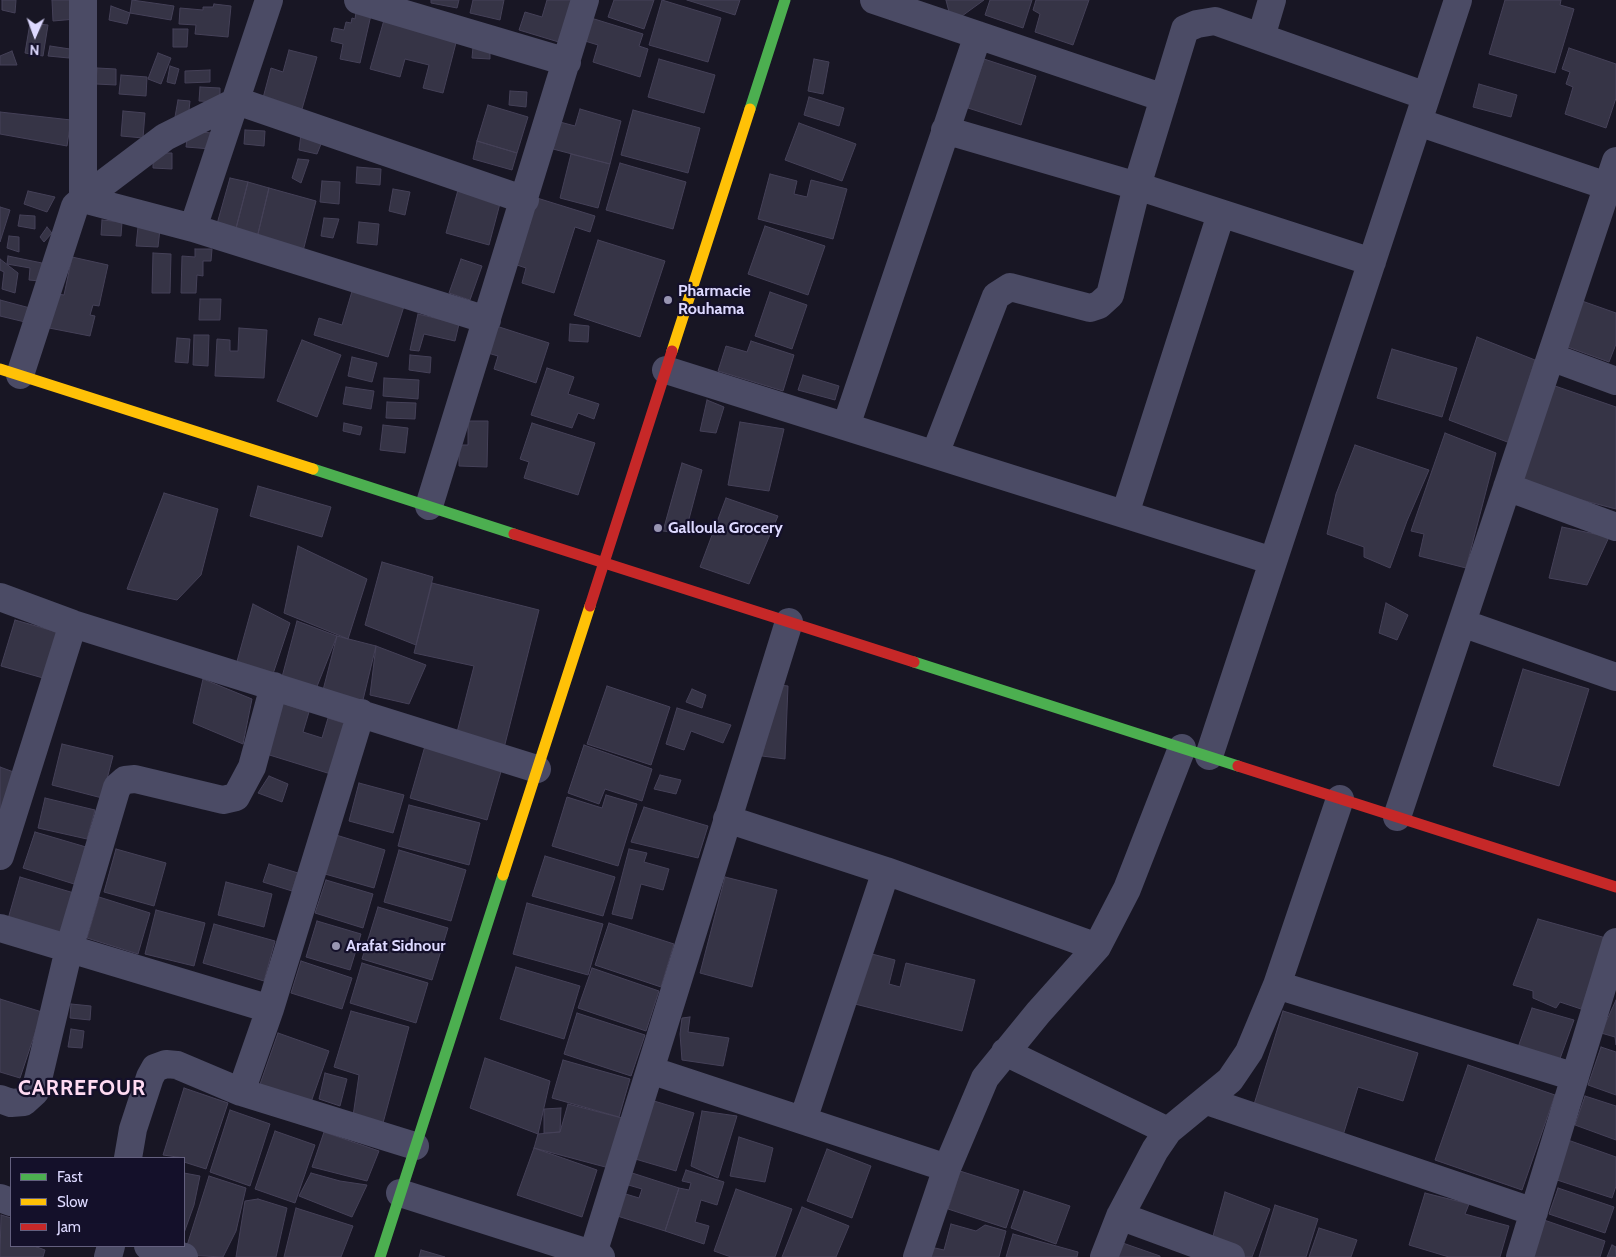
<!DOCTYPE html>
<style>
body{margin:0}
#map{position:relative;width:1616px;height:1257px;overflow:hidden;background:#181624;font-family:Cabin,sans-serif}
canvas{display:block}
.legend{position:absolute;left:10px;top:1157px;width:175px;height:90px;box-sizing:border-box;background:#14102a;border:1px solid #64607f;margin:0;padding:6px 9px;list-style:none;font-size:15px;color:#ddd9ff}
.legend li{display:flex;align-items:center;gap:10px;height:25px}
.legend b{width:25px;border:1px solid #64607f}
.north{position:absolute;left:10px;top:10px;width:50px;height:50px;-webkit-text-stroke:4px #14102a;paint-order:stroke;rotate:182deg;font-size:14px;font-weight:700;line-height:20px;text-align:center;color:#ddd9ff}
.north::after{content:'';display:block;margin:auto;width:18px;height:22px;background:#ddd9ff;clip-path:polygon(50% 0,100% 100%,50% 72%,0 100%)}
</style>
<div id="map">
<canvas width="1616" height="1257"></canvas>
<ul class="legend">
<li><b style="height:6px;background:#4caf50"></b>Fast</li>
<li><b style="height:6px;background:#ffc107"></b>Slow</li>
<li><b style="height:6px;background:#c62828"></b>Jam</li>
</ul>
<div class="north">N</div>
</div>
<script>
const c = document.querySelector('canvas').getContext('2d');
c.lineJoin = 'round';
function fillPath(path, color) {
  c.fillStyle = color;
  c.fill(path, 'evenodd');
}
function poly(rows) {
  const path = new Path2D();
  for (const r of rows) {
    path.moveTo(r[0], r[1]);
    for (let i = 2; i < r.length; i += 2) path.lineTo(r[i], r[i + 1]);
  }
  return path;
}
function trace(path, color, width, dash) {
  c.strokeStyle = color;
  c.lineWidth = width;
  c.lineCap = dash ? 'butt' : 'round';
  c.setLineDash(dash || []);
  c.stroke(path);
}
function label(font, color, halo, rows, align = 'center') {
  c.font = font + ' Cabin,sans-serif';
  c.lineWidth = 4.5;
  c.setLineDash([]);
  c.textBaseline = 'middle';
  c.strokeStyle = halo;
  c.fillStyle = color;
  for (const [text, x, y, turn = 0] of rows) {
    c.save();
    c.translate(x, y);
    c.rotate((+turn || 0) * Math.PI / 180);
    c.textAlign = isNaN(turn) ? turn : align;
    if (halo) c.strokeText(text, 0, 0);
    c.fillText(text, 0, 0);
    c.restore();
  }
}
const building = poly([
 [2,0,16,0,15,13,2,10,2,0],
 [52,0,79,0,76,19,53,21,52,0],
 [132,0,174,6,171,20,130,13,132,0],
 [431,0,459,0,457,8,431,3,431,0],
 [473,0,504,0,500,20,470,13,473,0],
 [547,0,576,0,562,43,519,30,525,12,542,17,547,0],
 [614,0,654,0,644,29,608,17,614,0],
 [662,0,721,18,708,62,649,45,662,0],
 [687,0,740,0,735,15,687,0],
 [946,0,984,0,962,16,949,12,946,0],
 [990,0,1032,0,1023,28,985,15,990,0],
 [1036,0,1089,0,1073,45,1035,32,1040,14,1033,10,1036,0],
 [1505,0,1561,0,1560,5,1574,9,1555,73,1489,54,1505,0],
 [214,4,231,6,228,37,195,34,196,25,179,24,180,8,203,10,203,7,213,7,214,4],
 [111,6,130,13,127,24,109,20,111,6],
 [356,12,371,15,360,63,340,59,343,44,331,41,334,28,344,30,346,22,351,23,352,18,355,19,356,12],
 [591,18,643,34,639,46,648,49,640,77,593,62,598,45,585,41,591,18],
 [384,20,457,39,443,93,423,88,429,65,405,59,400,77,370,69,384,20],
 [30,23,48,25,43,56,25,53,30,23],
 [173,29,188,29,187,47,173,47,173,29],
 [50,46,70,49,69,58,48,56,50,46],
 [473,47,490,49,490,59,472,58,473,47],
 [1569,48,1616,64,1616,98,1606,128,1565,114,1573,87,1566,84,1570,72,1562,69,1569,48],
 [289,50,317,57,302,109,263,98,271,68,283,72,289,50],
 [12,51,17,65,0,65,0,56,12,51],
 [158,53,171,58,161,84,148,79,158,53],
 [659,59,715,75,704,113,648,97,659,59],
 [814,59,829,62,823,94,808,91,814,59],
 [984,59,1036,76,1021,125,968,108,984,59],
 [170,66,179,69,175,84,167,82,170,66],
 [97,68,116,69,116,85,96,84,97,68],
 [210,70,210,82,185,83,185,71,210,70],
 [121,75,147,77,146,96,119,94,121,75],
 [1479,84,1517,95,1511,117,1473,107,1479,84],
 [200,87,220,88,220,102,199,101,200,87],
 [510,91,527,92,526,107,509,105,510,91],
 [809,97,844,108,839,126,804,115,809,97],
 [178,100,190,101,188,119,175,117,178,100],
 [488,105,528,117,517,153,477,141,488,105],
 [580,109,621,121,610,164,553,149,560,122,575,126,580,109],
 [633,110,700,128,688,173,621,155,633,110],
 [123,111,145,113,143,138,121,136,123,111],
 [0,112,71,120,67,146,0,134,0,112],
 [799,123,856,144,842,181,785,160,799,123],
 [245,130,265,131,264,146,244,144,245,130],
 [188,131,212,133,211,149,186,147,188,131],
 [301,134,323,139,317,154,299,150,301,134],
 [477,141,517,153,512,170,473,159,477,141],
 [153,153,172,153,172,169,153,168,153,153],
 [571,154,610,164,598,208,560,198,571,154],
 [298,159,309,160,301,183,292,178,298,159],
 [620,163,686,182,673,229,606,210,620,163],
 [357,167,381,169,380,185,356,183,357,167],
 [770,174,797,181,794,194,807,197,811,180,847,189,833,239,758,219,770,174],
 [230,178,248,182,234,236,215,231,230,178],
 [322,181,340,182,339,204,320,202,322,181],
 [248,182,269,188,256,242,234,236,248,182],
 [460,183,502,196,489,245,446,233,460,183],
 [269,188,316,201,302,255,256,242,269,188],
 [393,189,410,192,405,215,389,211,393,189],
 [28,191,55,197,47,212,24,204,28,191],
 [537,198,595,216,590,232,575,227,554,293,522,283,526,268,517,265,537,198],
 [0,207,10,210,0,242,0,207],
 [20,215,35,216,35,229,18,226,20,215],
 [324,218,339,219,333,238,321,236,324,218],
 [102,220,122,222,121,236,101,235,102,220],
 [359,222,379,224,377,245,357,243,359,222],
 [765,226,825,246,808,295,748,274,765,226],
 [47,227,52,233,44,242,40,237,47,227],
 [138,227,160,229,158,247,136,246,138,227],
 [9,236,19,237,19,252,7,248,9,236],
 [598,240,665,261,640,337,574,315,598,240],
 [195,249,212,249,211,261,203,261,203,276,197,275,196,293,181,293,182,256,195,257,195,249],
 [153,253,171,254,170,293,152,293,153,253],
 [8,256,42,263,40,281,29,280,30,268,7,264,8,256],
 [72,257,108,265,99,306,93,305,90,315,95,316,90,336,44,327,51,293,64,295,72,257],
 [0,259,18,273,15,293,2,289,4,272,0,270,0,259],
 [461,259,482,266,470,300,449,293,461,259],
 [353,288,405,303,388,357,314,335,319,318,342,325,353,288],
 [770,292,807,305,792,349,755,336,770,292],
 [200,299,221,299,220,320,199,320,200,299],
 [0,300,30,308,25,322,0,316,0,300],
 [1582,301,1616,313,1616,344,1609,362,1565,346,1582,301],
 [418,314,459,324,455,341,424,334,419,351,410,350,418,314],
 [490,324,549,343,536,383,494,369,498,356,481,351,490,324],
 [570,324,589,326,588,342,569,341,570,324],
 [239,328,267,330,264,378,215,376,217,339,230,340,230,351,238,351,239,328],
 [194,335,209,335,208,366,193,365,194,335],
 [1477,337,1535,360,1510,443,1449,420,1477,337],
 [177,338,190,339,188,363,175,362,177,338],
 [302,340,341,355,317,417,277,401,302,340],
 [751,341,794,355,783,391,718,371,726,346,747,352,751,341],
 [1392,349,1457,368,1442,417,1377,398,1392,349],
 [410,355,431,357,430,373,409,370,410,355],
 [352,357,377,363,372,382,348,376,352,357],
 [547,368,574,377,568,394,599,404,594,419,578,413,572,428,531,415,547,368],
 [803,375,839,386,835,400,798,390,803,375],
 [384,378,419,380,418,399,383,396,384,378],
 [1555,386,1616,407,1616,509,1520,484,1555,386],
 [346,387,374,391,371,409,343,404,346,387],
 [707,400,724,407,716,433,700,431,707,400],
 [387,402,416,403,415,419,386,418,387,402],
 [468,421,488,421,487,467,459,466,459,445,468,445,468,421],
 [740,422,784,429,769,491,728,485,740,422],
 [344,423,362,427,360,435,343,431,344,423],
 [532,423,595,443,578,495,524,478,529,462,520,459,532,423],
 [383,425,408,428,405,453,380,450,383,425],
 [1445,433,1496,453,1466,568,1419,556,1424,534,1411,531,1445,433],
 [1355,445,1429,470,1407,521,1390,568,1364,557,1364,547,1327,534,1336,494,1355,445],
 [682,463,702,470,685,534,663,531,682,463],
 [258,486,331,507,322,537,250,516,258,486],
 [164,493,218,509,201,575,177,600,127,589,164,493],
 [726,498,778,516,749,584,700,567,726,498],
 [1562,527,1609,537,1587,585,1549,578,1562,527],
 [298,546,367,579,348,639,284,613,298,546],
 [382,562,433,577,416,645,365,625,382,562],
 [432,583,539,610,503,752,455,740,474,666,414,653,432,583],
 [1386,603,1408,615,1397,640,1379,633,1386,603],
 [253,604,290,623,272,677,236,665,253,604],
 [15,620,64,634,50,680,1,666,15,620],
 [297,621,337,636,316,689,282,677,297,621],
 [337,636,376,646,362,704,322,694,337,636],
 [376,646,426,665,409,704,370,695,376,646],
 [1523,669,1589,689,1559,786,1493,766,1523,669],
 [203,679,252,699,243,744,193,723,203,679],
 [779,685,788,686,785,759,762,756,779,685],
 [607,686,670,707,651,765,587,744,607,686],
 [692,689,706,695,702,708,686,702,692,689],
 [279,702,309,712,303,732,322,738,328,718,350,725,334,775,263,753,279,702],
 [677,708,731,725,723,743,691,731,684,750,666,744,677,708],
 [62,744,113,756,102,798,52,785,62,744],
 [584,745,652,769,642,801,605,789,599,804,568,793,584,745],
 [425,746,502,768,487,820,410,798,425,746],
 [0,767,19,774,0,816,0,767],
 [660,775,681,780,676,794,654,789,660,775],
 [269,776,288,784,282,802,258,793,269,776],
 [359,783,404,795,393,833,349,821,359,783],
 [606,795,637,804,618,866,552,846,567,797,602,808,606,795],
 [45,798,95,810,87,839,38,828,45,798],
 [409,805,480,823,469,865,398,846,409,805],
 [644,807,708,826,698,858,631,842,644,807],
 [35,832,86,847,74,884,23,868,35,832],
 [336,835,385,850,374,888,325,874,336,835],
 [116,849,166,863,154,906,104,892,116,849],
 [629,849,647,853,644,862,669,869,663,890,641,884,632,919,612,914,629,849],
 [399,850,466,870,451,921,384,902,399,850],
 [545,856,615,877,603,916,532,896,545,856],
 [269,864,298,873,292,891,263,882,269,864],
 [20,877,74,893,61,935,8,919,20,877],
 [725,877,777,890,752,987,700,973,725,877],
 [326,880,373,894,363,928,315,913,326,880],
 [226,882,272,894,264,927,218,915,226,882],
 [99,897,150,913,138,954,87,938,99,897],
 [527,903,603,924,588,975,513,954,527,903],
 [378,907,448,928,432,980,362,959,378,907],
 [156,910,205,923,194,966,145,954,156,910],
 [1538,919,1606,938,1581,1009,1560,1002,1556,1008,1533,998,1533,991,1513,985,1538,919],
 [317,921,361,934,350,970,306,957,317,921],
 [609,923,674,944,661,987,595,965,609,923],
 [214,924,275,941,264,981,203,963,214,924],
 [868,953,895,960,889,984,900,987,906,963,975,980,962,1031,855,1004,868,953],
 [301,961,352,978,342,1009,291,993,301,961],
 [362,963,428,983,416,1023,350,1003,362,963],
 [516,967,580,986,564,1039,500,1019,516,967],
 [592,968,659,991,646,1031,578,1008,592,968],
 [0,999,42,1012,20,1078,0,1072,0,999],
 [1616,1000,1616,1045,1615,1037,1601,1033,1616,1000],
 [71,1004,91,1006,90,1020,70,1018,71,1004],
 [1532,1008,1574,1020,1557,1067,1516,1053,1532,1008],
 [351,1011,409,1027,383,1123,353,1116,359,1075,334,1067,351,1011],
 [1283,1011,1418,1053,1403,1101,1358,1087,1341,1142,1251,1114,1283,1011],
 [577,1013,645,1035,631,1076,564,1054,577,1013],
 [690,1017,688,1032,729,1038,723,1066,682,1060,680,1034,682,1018,690,1017],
 [71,1029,84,1031,82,1048,68,1047,71,1029],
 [278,1033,329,1051,310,1105,259,1087,278,1033],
 [1601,1047,1616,1052,1616,1095,1588,1085,1601,1047],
 [485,1058,550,1081,538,1134,470,1108,485,1058],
 [563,1060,630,1079,619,1117,552,1098,563,1060],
 [1468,1065,1555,1095,1522,1190,1435,1160,1468,1065],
 [325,1073,347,1079,340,1106,319,1099,325,1073],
 [184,1088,228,1103,206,1169,184,1162,184,1158,163,1155,184,1088],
 [1585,1096,1616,1106,1616,1140,1575,1125,1585,1096],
 [644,1098,694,1113,676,1171,625,1156,644,1098],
 [568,1104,622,1118,609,1168,534,1148,538,1134,560,1132,568,1104],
 [561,1108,560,1132,544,1133,544,1109,561,1108],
 [230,1110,270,1124,250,1186,210,1172,230,1110],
 [702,1111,737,1116,718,1178,691,1166,702,1111],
 [275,1131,315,1145,295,1203,255,1189,275,1131],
 [324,1132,379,1151,367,1181,312,1167,324,1132],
 [739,1137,773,1148,765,1182,730,1176,739,1137],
 [1565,1139,1616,1157,1616,1186,1612,1198,1551,1178,1565,1139],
 [534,1148,597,1170,582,1217,517,1195,534,1148],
 [827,1149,871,1166,852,1218,807,1201,827,1149],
 [686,1170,724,1182,717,1205,701,1200,695,1222,709,1226,704,1244,665,1231,679,1188,689,1190,691,1183,682,1181,686,1170],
 [960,1171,1019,1190,1006,1228,948,1209,960,1171],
 [629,1172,679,1188,665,1231,611,1214,619,1192,639,1198,642,1189,625,1184,629,1172],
 [184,1173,200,1176,194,1205,184,1233,184,1173],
 [311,1173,340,1181,367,1185,352,1217,299,1196,311,1173],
 [209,1176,246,1188,236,1231,223,1257,184,1255,209,1176],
 [1558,1188,1614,1207,1605,1233,1549,1214,1558,1188],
 [736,1189,792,1209,775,1257,731,1257,714,1251,736,1189],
 [1024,1191,1070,1206,1056,1244,1011,1228,1024,1191],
 [1225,1192,1270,1209,1252,1257,1241,1257,1210,1247,1225,1192],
 [1425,1193,1469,1204,1465,1214,1509,1226,1500,1257,1449,1257,1409,1245,1425,1193],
 [258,1199,287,1208,276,1257,236,1257,245,1201,258,1199],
 [1275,1205,1318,1219,1306,1257,1259,1257,1275,1205],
 [802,1207,849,1226,836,1257,782,1257,802,1207],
 [296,1208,353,1226,341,1257,284,1257,296,1208],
 [1,1215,11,1218,11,1246,34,1246,45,1250,43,1257,0,1257,1,1215],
 [1544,1220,1605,1241,1600,1257,1531,1257,1544,1220],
 [951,1224,976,1231,985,1225,1006,1231,999,1257,923,1257,926,1246,944,1250,951,1224],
 [1319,1228,1357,1240,1351,1257,1309,1257,1319,1228],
 [1013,1234,1078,1252,1077,1257,1006,1257,1013,1234],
 [1117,1241,1160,1256,1160,1257,1112,1257,1117,1241],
 [1612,1245,1616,1247,1616,1257,1607,1257,1612,1245],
 [421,1250,445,1257,419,1257,421,1250]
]);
fillPath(building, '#363446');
trace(building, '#454158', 1);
trace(poly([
 [83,0,83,199,165,137,237,101,525,200],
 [358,0,567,62],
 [874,0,1164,98],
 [1261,37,1272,0],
 [1418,122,1616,189],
 [945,130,1137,186,1372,262],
 [193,228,269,0],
 [1551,357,1616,381],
 [666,370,1273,561],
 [20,375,75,206,83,199,193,228,487,320],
 [846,426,978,35],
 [935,454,996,296,1010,287,1090,308,1099,305,1110,295,1137,186,1185,29,1197,24,1215,21,1426,96],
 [1507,487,1616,527],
 [429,506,585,0],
 [1125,514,1221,214],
 [0,597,73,624,537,769],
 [1462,623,1616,677],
 [1209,756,1458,0],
 [1397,817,1616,161],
 [727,819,886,871,1097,947],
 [0,856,73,624],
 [0,928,270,1009],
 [1277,985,1575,1077],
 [1005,1052,1168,1131],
 [650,1070,947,1168],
 [241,1092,270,1009,361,713],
 [0,1099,11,1103,24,1102,35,1092,69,949,117,787,125,780,135,779,223,800,236,797,252,767,274,686],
 [1207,1101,1534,1212],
 [803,1120,886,871],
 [128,1158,133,1129,150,1077,155,1068,166,1064,177,1065,241,1092,415,1146],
 [400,1193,601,1257],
 [0,1198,11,1202],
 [1120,1216,1231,1257],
 [148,1246,184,1257],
 [108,1257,111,1246],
 [592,1257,789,622],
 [917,1257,947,1168,985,1078,1038,1013,1097,947,1127,889,1182,748],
 [1104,1257,1120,1216,1155,1150,1168,1131,1230,1080,1249,1052,1277,985,1340,799],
 [1520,1257,1616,942]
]), '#4b4b65', 28);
trace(poly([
 [750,109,785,0],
 [313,469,514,534],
 [914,662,1238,766],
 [380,1257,503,875]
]), '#4caf50', 11);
trace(poly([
 [672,351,750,109],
 [0,369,313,469],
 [503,875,590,606]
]), '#ffc107', 11);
trace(poly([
 [514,534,914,662],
 [590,606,672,351],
 [1238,766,1616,887]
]), '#c62828', 11);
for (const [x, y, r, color] of [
 [668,300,5,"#9895b2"],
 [658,528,5,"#9895b2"],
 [336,946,5,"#9895b2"]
]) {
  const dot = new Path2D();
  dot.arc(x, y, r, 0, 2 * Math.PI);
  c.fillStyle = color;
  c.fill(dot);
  trace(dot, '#14102a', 2);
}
label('bold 16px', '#ddd9ff', '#14102a', [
 ["Pharmacie",678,291],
 ["Rouhama",678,309],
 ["Galloula Grocery",668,528],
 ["Arafat Sidnour",346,946]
], 'left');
c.letterSpacing = '1px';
label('bold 21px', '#ffdbf2', '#14102a', [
 ["CARREFOUR",82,1089]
]);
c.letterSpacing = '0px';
</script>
